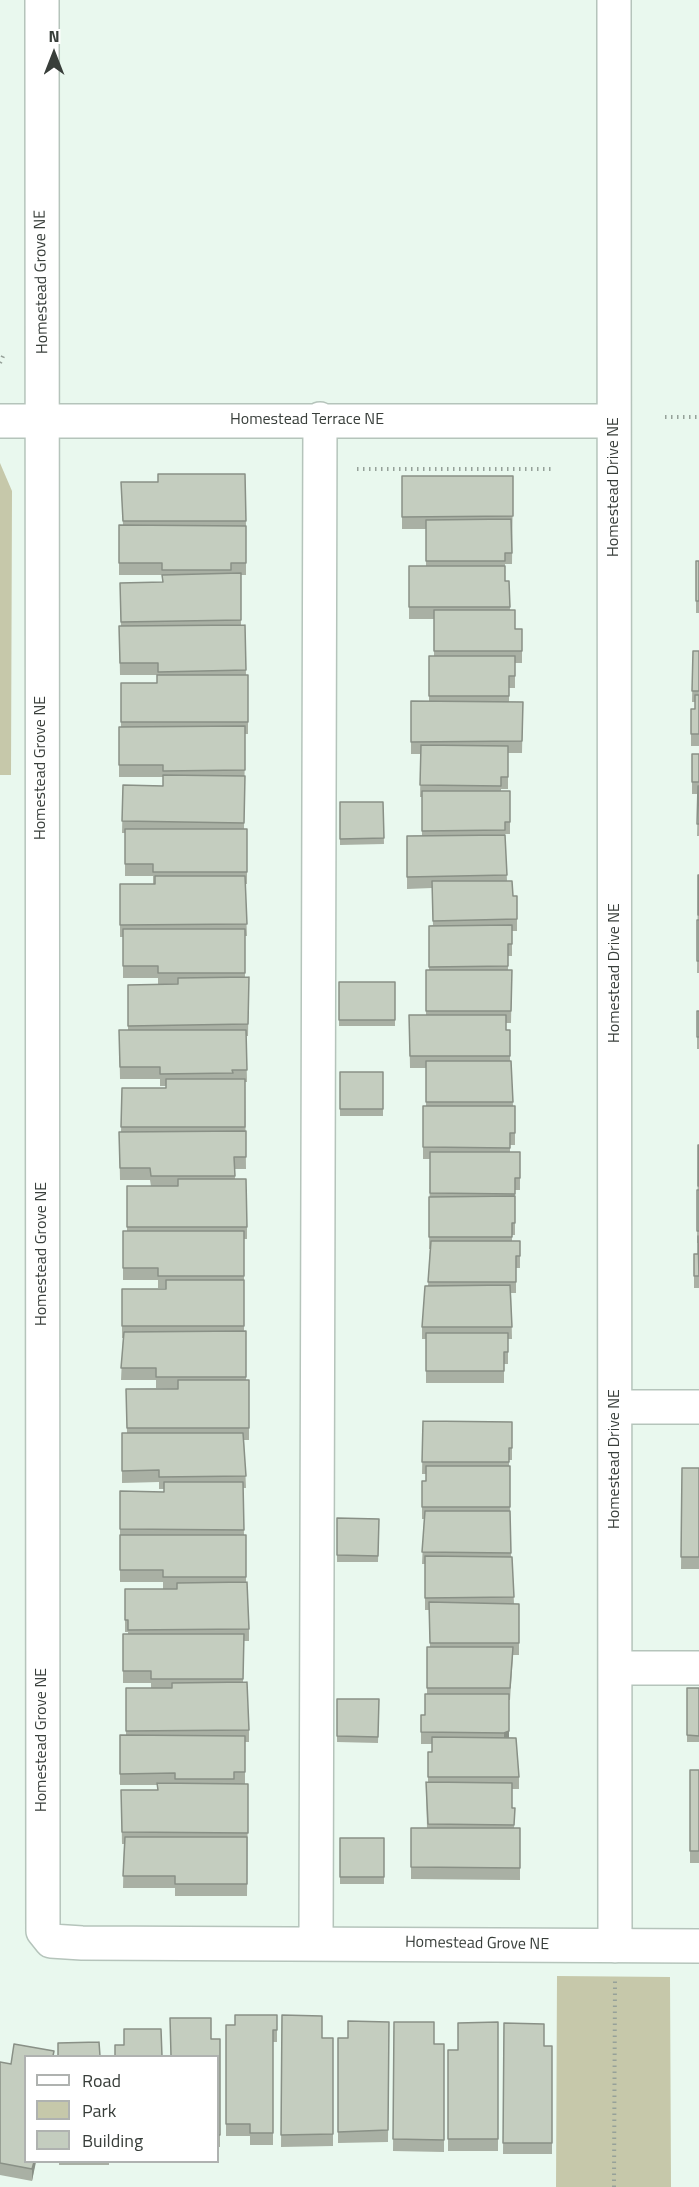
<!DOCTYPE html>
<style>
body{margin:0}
#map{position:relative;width:699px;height:2187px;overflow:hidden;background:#e9f8ee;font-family:"Titillium Web",sans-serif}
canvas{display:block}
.legend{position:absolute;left:24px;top:2055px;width:195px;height:108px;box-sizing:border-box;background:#fff;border:2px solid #afb2b0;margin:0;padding:8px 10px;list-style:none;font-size:18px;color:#383e3a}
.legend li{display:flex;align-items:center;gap:12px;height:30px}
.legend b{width:30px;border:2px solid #afb2b0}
.north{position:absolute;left:24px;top:24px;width:60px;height:60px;-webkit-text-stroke:4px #fff;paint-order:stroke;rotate:0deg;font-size:16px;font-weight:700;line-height:24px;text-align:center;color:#383e3a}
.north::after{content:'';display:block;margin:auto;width:21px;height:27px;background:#383e3a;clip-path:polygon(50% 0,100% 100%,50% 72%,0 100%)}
</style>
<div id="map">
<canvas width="699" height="2187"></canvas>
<ul class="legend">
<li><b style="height:8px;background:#fff"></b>Road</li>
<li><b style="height:16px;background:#c6c8aa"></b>Park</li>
<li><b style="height:16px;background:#c4cdbf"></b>Building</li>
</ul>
<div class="north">N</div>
</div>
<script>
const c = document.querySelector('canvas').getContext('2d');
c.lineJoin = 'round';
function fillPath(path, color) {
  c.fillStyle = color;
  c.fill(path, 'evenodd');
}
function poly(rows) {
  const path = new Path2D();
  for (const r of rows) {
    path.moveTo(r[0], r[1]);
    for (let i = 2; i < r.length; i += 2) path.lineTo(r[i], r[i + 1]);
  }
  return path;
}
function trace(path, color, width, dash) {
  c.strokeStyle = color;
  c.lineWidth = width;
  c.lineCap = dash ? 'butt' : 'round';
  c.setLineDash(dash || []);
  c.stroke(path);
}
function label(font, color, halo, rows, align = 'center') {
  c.font = font + ' "Titillium Web",sans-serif';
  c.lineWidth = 4.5;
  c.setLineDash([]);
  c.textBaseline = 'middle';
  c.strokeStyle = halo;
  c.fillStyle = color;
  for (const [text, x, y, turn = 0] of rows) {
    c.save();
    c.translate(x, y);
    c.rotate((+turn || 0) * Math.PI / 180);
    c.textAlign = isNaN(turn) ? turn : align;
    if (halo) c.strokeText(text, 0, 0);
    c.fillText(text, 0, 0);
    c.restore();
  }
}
fillPath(poly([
 [0,463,12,491,11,775,0,775],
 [557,1976,670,1977,671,2187,556,2187]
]), '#c6c8aa');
const minor = poly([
 [42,0,43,1931,51,1941,82,1943,699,1946],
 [614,0,615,1946],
 [0,421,614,421],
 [615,1407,699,1407],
 [616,1668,699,1668],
 [316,1942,320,419]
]);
trace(minor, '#b5c4bb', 36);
trace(poly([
 [0,363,4,354],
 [665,417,699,417],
 [357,469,554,469],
 [614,2187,615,1981]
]), '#96a199', 4, [1.5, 4.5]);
trace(minor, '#fff', 33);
fillPath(poly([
 [245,474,246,526,246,575,241,575,241,625,245,625,246,675,248,675,248,734,245,734,244,829,247,829,247,884,245,884,247,936,245,936,245,977,249,977,248,1036,246,1036,247,1082,245,1082,246,1169,235,1169,235,1179,247,1227,247,1239,244,1239,244,1331,246,1331,246,1380,249,1380,249,1440,244,1440,246,1488,243,1488,244,1535,246,1535,246,1582,249,1629,249,1641,244,1641,243,1682,249,1730,249,1742,245,1742,245,1784,248,1784,247,1896,175,1896,175,1888,123,1888,124,1844,122,1844,121,1790,157,1790,157,1785,120,1785,120,1735,126,1735,126,1688,151,1688,151,1683,123,1683,123,1634,128,1634,128,1632,125,1632,125,1589,163,1589,163,1582,120,1582,120,1491,164,1492,164,1489,159,1489,159,1482,122,1483,122,1433,127,1433,126,1389,178,1388,156,1388,156,1380,121,1380,123,1338,122,1338,122,1289,166,1289,166,1288,158,1288,158,1280,123,1280,123,1231,127,1231,127,1186,151,1186,150,1180,120,1180,119,1132,121,1132,122,1088,166,1088,166,1086,160,1086,160,1079,120,1079,119,1030,128,1030,128,985,158,984,158,978,123,978,123,937,120,937,120,884,153,884,153,876,125,876,125,833,122,833,123,785,163,786,163,777,119,777,119,727,121,727,121,683,157,683,158,675,120,675,119,626,121,626,120,583,162,582,162,575,119,575,119,525,123,525,121,482,158,482],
 [402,476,513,476,512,564,505,564,505,581,509,581,510,610,515,629,522,629,522,663,515,663,515,688,509,688,509,702,523,702,522,753,508,753,508,789,501,789,501,791,510,791,510,834,505,834,507,881,513,896,517,896,517,931,512,931,512,956,508,956,508,970,512,970,511,1023,506,1023,506,1030,510,1030,510,1061,511,1061,513,1106,515,1106,515,1145,510,1145,510,1152,520,1152,520,1190,515,1190,515,1235,512,1235,512,1241,520,1241,520,1268,516,1268,516,1293,511,1293,512,1339,508,1339,508,1364,504,1364,504,1383,426,1383,426,1339,422,1339,422,1327,428,1286,430,1249,429,1249,430,1159,423,1159,423,1106,426,1106,426,1068,410,1068,409,1015,426,1015,426,970,429,970,429,926,433,925,432,888,407,889,407,836,422,836,422,797,420,797,421,754,411,754,411,701,429,701,429,656,434,656,434,619,409,619,409,566,426,566,426,529,402,529],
 [696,561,699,561,699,613,696,613],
 [693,651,699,651,699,746,691,746,691,709,695,709,695,702,692,702],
 [692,754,699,754,699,836,697,836,698,794,692,794],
 [340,802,383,802,384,844,340,845],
 [698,875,699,875,699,973,697,973],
 [339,982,395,982,395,1026,339,1026],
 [697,1011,699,1011,699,1049,697,1049],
 [340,1072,383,1072,383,1116,340,1116],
 [698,1145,699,1145,699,1288,694,1288,694,1254,698,1254,698,1243,697,1243],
 [423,1421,512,1422,512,1460,509,1460,509,1466,511,1557,512,1557,514,1604,519,1604,519,1655,513,1655,510,1700,509,1700,509,1738,519,1777,519,1789,512,1789,512,1808,515,1808,514,1828,520,1828,520,1880,411,1879,411,1828,427,1828,426,1782,428,1782,428,1752,432,1752,432,1744,421,1744,421,1715,425,1715,427,1694,427,1647,430,1647,429,1610,425,1610,425,1564,422,1564,424,1519,422,1519,422,1481,426,1481,426,1474,422,1474],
 [682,1468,699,1468,699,1569,681,1569],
 [337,1518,379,1519,378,1562,337,1562],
 [687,1688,699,1688,699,1742,687,1742],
 [337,1699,379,1699,378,1743,337,1742],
 [690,1770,699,1770,699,1863,690,1863],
 [340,1838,384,1838,384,1884,340,1884],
 [277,2015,277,2042,273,2042,273,2145,250,2145,250,2136,226,2136,226,2025,235,2025],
 [282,2015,322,2038,333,2038,333,2146,281,2147],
 [389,2022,388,2142,338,2143,338,2038,348,2038],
 [394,2022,434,2044,444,2044,444,2152,393,2151],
 [498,2022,498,2151,448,2151,448,2050,458,2050],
 [504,2023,544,2046,552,2046,552,2154,503,2154],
 [211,2039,220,2039,220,2147,218,2147,218,2056],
 [54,2056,32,2181,0,2175,0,2064,11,2064],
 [59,2162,109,2162,109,2165,59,2165]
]), '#a9b0a4');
fillPath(poly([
 [509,1694,509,1742,504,1744,504,1733],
 [34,2162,36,2162,32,2181,32,2169]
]), '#899086');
const building = poly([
 [158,474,245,474,246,521,123,521,121,482,158,482,158,474],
 [402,476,513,476,513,516,402,517,402,476],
 [511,519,512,553,505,553,505,561,426,561,426,520,511,519],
 [119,525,246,526,246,563,231,563,231,570,162,570,162,563,119,563,119,525],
 [696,561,699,561,699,601,696,601,696,561],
 [409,566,505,566,505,581,509,581,510,607,409,607,409,566],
 [241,573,241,620,121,622,120,583,163,582,162,575,241,573],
 [434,610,515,610,515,629,522,629,522,651,434,651,434,610],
 [245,625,246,670,158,672,158,663,120,663,119,626,245,625],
 [693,651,699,651,699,691,692,691,693,651],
 [429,656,515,656,515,676,509,676,509,696,429,696,429,656],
 [157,675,248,675,248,722,121,722,121,683,157,683,157,675],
 [695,695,699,695,699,734,691,734,691,709,695,709,695,695],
 [411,701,523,702,522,741,411,742,411,701],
 [245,726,245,770,163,771,163,765,119,765,119,727,245,726],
 [421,745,508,746,508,777,501,777,501,786,420,785,421,745],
 [692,754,699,754,699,782,692,782,692,754],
 [163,775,245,776,244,823,122,821,123,785,163,786,163,775],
 [698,786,699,786,699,824,697,824,698,786],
 [422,791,510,791,510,822,505,822,505,830,422,831,422,791],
 [340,802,383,802,384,838,340,839,340,802],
 [125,829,247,829,247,872,153,872,153,864,125,864,125,829],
 [505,835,507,875,407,877,407,836,505,835],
 [698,875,699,875,699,915,698,915,698,875],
 [155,876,245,876,247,924,120,925,120,884,155,884,155,876],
 [432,881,512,881,513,896,517,896,517,919,433,921,432,881],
 [697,920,699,920,699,961,697,961,697,920],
 [512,925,512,944,508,944,508,966,429,967,429,926,512,925],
 [123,929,245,929,245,973,158,973,158,966,123,966,123,929],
 [426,970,512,970,511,1011,426,1011,426,970],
 [249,977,248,1024,128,1026,128,985,178,984,178,978,249,977],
 [339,982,395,982,395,1020,339,1020,339,982],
 [697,1011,699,1011,699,1037,697,1037,697,1011],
 [409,1015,506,1015,506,1030,510,1030,510,1056,410,1056,409,1015],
 [119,1030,246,1030,247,1070,232,1070,233,1073,160,1074,160,1067,120,1067,119,1030],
 [426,1061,511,1061,513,1102,426,1102,426,1061],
 [340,1072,383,1072,383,1109,340,1109,340,1072],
 [166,1079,245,1079,245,1127,121,1127,122,1088,166,1088,166,1079],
 [423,1106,515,1106,515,1133,510,1133,510,1148,423,1147,423,1106],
 [246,1131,246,1157,234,1157,235,1176,151,1176,150,1168,120,1168,119,1132,246,1131],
 [698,1145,699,1145,699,1186,698,1186,698,1145],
 [430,1152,520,1152,520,1178,515,1178,515,1194,430,1193,430,1152],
 [178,1179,246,1179,247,1227,127,1227,127,1186,178,1186,178,1179],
 [697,1190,699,1190,699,1231,697,1231,697,1190],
 [515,1196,515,1223,512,1223,512,1237,429,1237,429,1197,515,1196],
 [123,1231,244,1231,244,1276,158,1276,158,1268,123,1268,123,1231],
 [698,1236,699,1276,694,1276,694,1254,698,1254,698,1236],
 [431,1241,520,1241,520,1256,516,1256,516,1282,428,1282,431,1241],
 [166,1280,244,1280,244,1326,122,1326,122,1289,166,1289,166,1280],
 [510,1285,512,1327,422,1327,425,1286,510,1285],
 [246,1331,246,1377,156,1377,156,1368,121,1368,124,1332,246,1331],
 [426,1333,508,1333,508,1352,504,1352,504,1371,426,1371,426,1333],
 [178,1380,249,1380,249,1428,127,1428,126,1389,178,1389,178,1380],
 [423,1421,512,1422,512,1448,509,1448,509,1462,422,1462,423,1421],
 [122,1433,243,1433,246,1476,159,1477,159,1470,122,1471,122,1433],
 [426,1466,510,1466,510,1507,422,1507,422,1481,426,1481,426,1466],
 [682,1468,699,1468,699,1557,681,1557,682,1468],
 [164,1482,243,1482,244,1530,120,1529,120,1491,164,1492,164,1482],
 [425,1511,510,1511,511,1553,422,1552,425,1511],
 [337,1518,379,1519,378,1556,337,1555,337,1518],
 [120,1535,246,1535,246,1577,163,1577,163,1570,120,1570,120,1535],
 [425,1556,512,1557,514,1597,425,1598,425,1556],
 [247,1582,249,1629,128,1630,128,1620,125,1620,125,1589,177,1589,177,1583,247,1582],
 [429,1602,519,1604,519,1643,430,1643,429,1602],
 [123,1634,244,1634,243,1679,151,1679,151,1671,123,1671,123,1634],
 [427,1647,513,1647,510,1688,427,1688,427,1647],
 [247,1682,249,1730,126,1731,126,1688,172,1688,172,1683,247,1682],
 [687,1688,699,1688,699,1736,687,1735,687,1688],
 [425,1694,509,1694,509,1731,504,1733,421,1732,421,1715,425,1715,425,1694],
 [337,1699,379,1699,378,1737,337,1736,337,1699],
 [120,1735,245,1736,245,1772,234,1772,234,1779,175,1779,175,1773,120,1774,120,1735],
 [432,1737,516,1738,519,1777,428,1777,428,1752,432,1752,432,1737],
 [690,1770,699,1770,699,1851,690,1851,690,1770],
 [426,1782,512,1783,512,1808,515,1808,514,1825,428,1824,426,1782],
 [157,1783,248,1784,248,1833,122,1832,121,1790,158,1790,157,1783],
 [411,1828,520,1828,520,1868,411,1867,411,1828],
 [125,1837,247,1837,247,1884,175,1884,175,1876,123,1876,125,1837],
 [340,1838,384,1838,384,1877,340,1877,340,1838],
 [235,2015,277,2015,277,2030,273,2030,273,2133,250,2133,250,2124,226,2124,226,2025,235,2025,235,2015],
 [282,2015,322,2016,322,2038,333,2038,333,2134,281,2135,282,2015],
 [170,2018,211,2018,211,2039,220,2039,220,2135,218,2135,218,2056,171,2056,170,2018],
 [348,2021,389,2022,388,2130,338,2132,338,2038,348,2038,348,2021],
 [394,2022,434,2022,434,2044,444,2044,444,2140,393,2139,394,2022],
 [498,2022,498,2139,448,2139,448,2050,458,2050,458,2023,498,2022],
 [504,2023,544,2024,544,2046,552,2046,552,2143,503,2143,504,2023],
 [124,2029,161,2029,162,2056,115,2056,115,2045,124,2045,124,2029],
 [99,2042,100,2056,58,2056,58,2043,99,2042],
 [14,2044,54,2051,53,2056,26,2056,26,2162,34,2162,32,2169,0,2163,0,2062,11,2064,14,2044]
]);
fillPath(building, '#c4cdbf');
trace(building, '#899086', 1.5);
label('16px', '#383e3a', '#fff', [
 ["Homestead Grove NE",42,282,-91],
 ["Homestead Terrace NE",307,420],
 ["Homestead Drive NE",614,487,-90],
 ["Homestead Grove NE",41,768,-90],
 ["Homestead Drive NE",615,973,-90],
 ["Homestead Grove NE",42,1254,-90],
 ["Homestead Drive NE",615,1459,-90],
 ["Homestead Grove NE",42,1740,-90],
 ["Homestead Grove NE",477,1944,1]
]);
</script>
